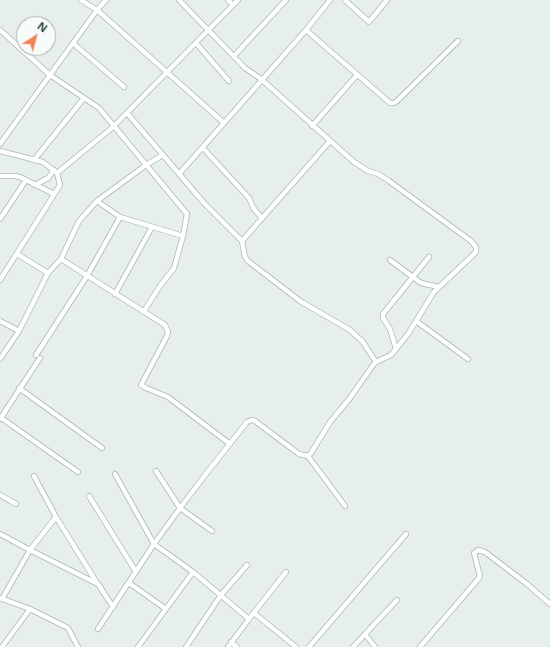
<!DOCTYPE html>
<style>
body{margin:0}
#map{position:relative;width:550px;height:647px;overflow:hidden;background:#e6efeb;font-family:"Open Sans",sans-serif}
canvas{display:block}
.north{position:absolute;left:16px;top:16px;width:40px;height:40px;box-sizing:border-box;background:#f7fbf9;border:1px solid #a3b1ad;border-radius:50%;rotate:36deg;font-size:11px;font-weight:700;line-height:16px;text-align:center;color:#24423a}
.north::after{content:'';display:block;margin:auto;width:14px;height:18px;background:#f4845f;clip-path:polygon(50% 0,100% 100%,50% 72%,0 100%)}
</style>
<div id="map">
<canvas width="550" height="647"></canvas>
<div class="north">N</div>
</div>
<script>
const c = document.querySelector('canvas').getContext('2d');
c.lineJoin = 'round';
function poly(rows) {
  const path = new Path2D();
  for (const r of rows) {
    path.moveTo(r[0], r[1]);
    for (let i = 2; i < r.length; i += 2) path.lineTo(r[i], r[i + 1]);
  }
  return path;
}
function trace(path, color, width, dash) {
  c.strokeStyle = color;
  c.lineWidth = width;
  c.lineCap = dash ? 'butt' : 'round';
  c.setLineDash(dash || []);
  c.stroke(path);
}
const street = poly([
 [81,0,97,10,106,0],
 [179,0,245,68,261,79,354,162,368,171,378,174,389,181,471,241,476,247,476,252,434,292,408,334,391,355,376,362,373,365,350,398,330,422,311,453,308,456,299,454,255,421,252,420,247,422,209,470,180,508,212,531],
 [228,0,233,5],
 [345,0,369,22,387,0],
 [0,30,50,75,99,108,187,214,183,236,174,268,160,286,144,311],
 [306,30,390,103,394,103,397,101,458,41],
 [196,43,229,81],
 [74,44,124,87],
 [234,56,286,0],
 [127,113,204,203,242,241,245,257,248,261,300,301,350,330,363,342,376,362],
 [312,126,357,75],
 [0,144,97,10,223,122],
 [203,148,249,198,254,209,262,218],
 [0,151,43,162,57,173,60,185,0,280],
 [34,160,84,98],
 [57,173,113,127,238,0],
 [179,174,306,30,330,0],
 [0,176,15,176,20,177,54,194],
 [35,185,48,178,54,170],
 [97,201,146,165,163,155],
 [0,219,26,180],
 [183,236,120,217,97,201,79,221,61,259,165,325,168,332,167,336,141,385,146,388,168,397,230,444],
 [242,241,330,141],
 [17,254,48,273],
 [390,260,421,283,439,287],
 [115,294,152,227],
 [0,321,19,331,48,273,61,259],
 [416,321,468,359],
 [396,349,390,329,383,318,383,314,429,257],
 [36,355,87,276,120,217],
 [0,359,19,331],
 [19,388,102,448],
 [0,417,78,472],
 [0,419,40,358],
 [308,456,345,506],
 [115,474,154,544,180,508,156,471],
 [34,476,56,517,97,583],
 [0,495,16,504],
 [89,496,136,572],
 [0,534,30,550,56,517],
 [129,583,166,609],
 [0,598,30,609,2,647],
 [2,599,30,550,98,584,113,607],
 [30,609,68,628,78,647],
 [254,613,296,647],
 [249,619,286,572],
 [98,629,154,544,193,572,249,619,228,647],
 [365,634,375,647],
 [231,642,237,647],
 [138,647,193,572],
 [186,647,221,595,247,565],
 [309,647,406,534],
 [353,647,397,600],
 [420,647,479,578,480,576,474,553,478,550,485,552,527,584,550,604]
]);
trace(street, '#a8b8b2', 6);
trace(street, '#fff', 4.5);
</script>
